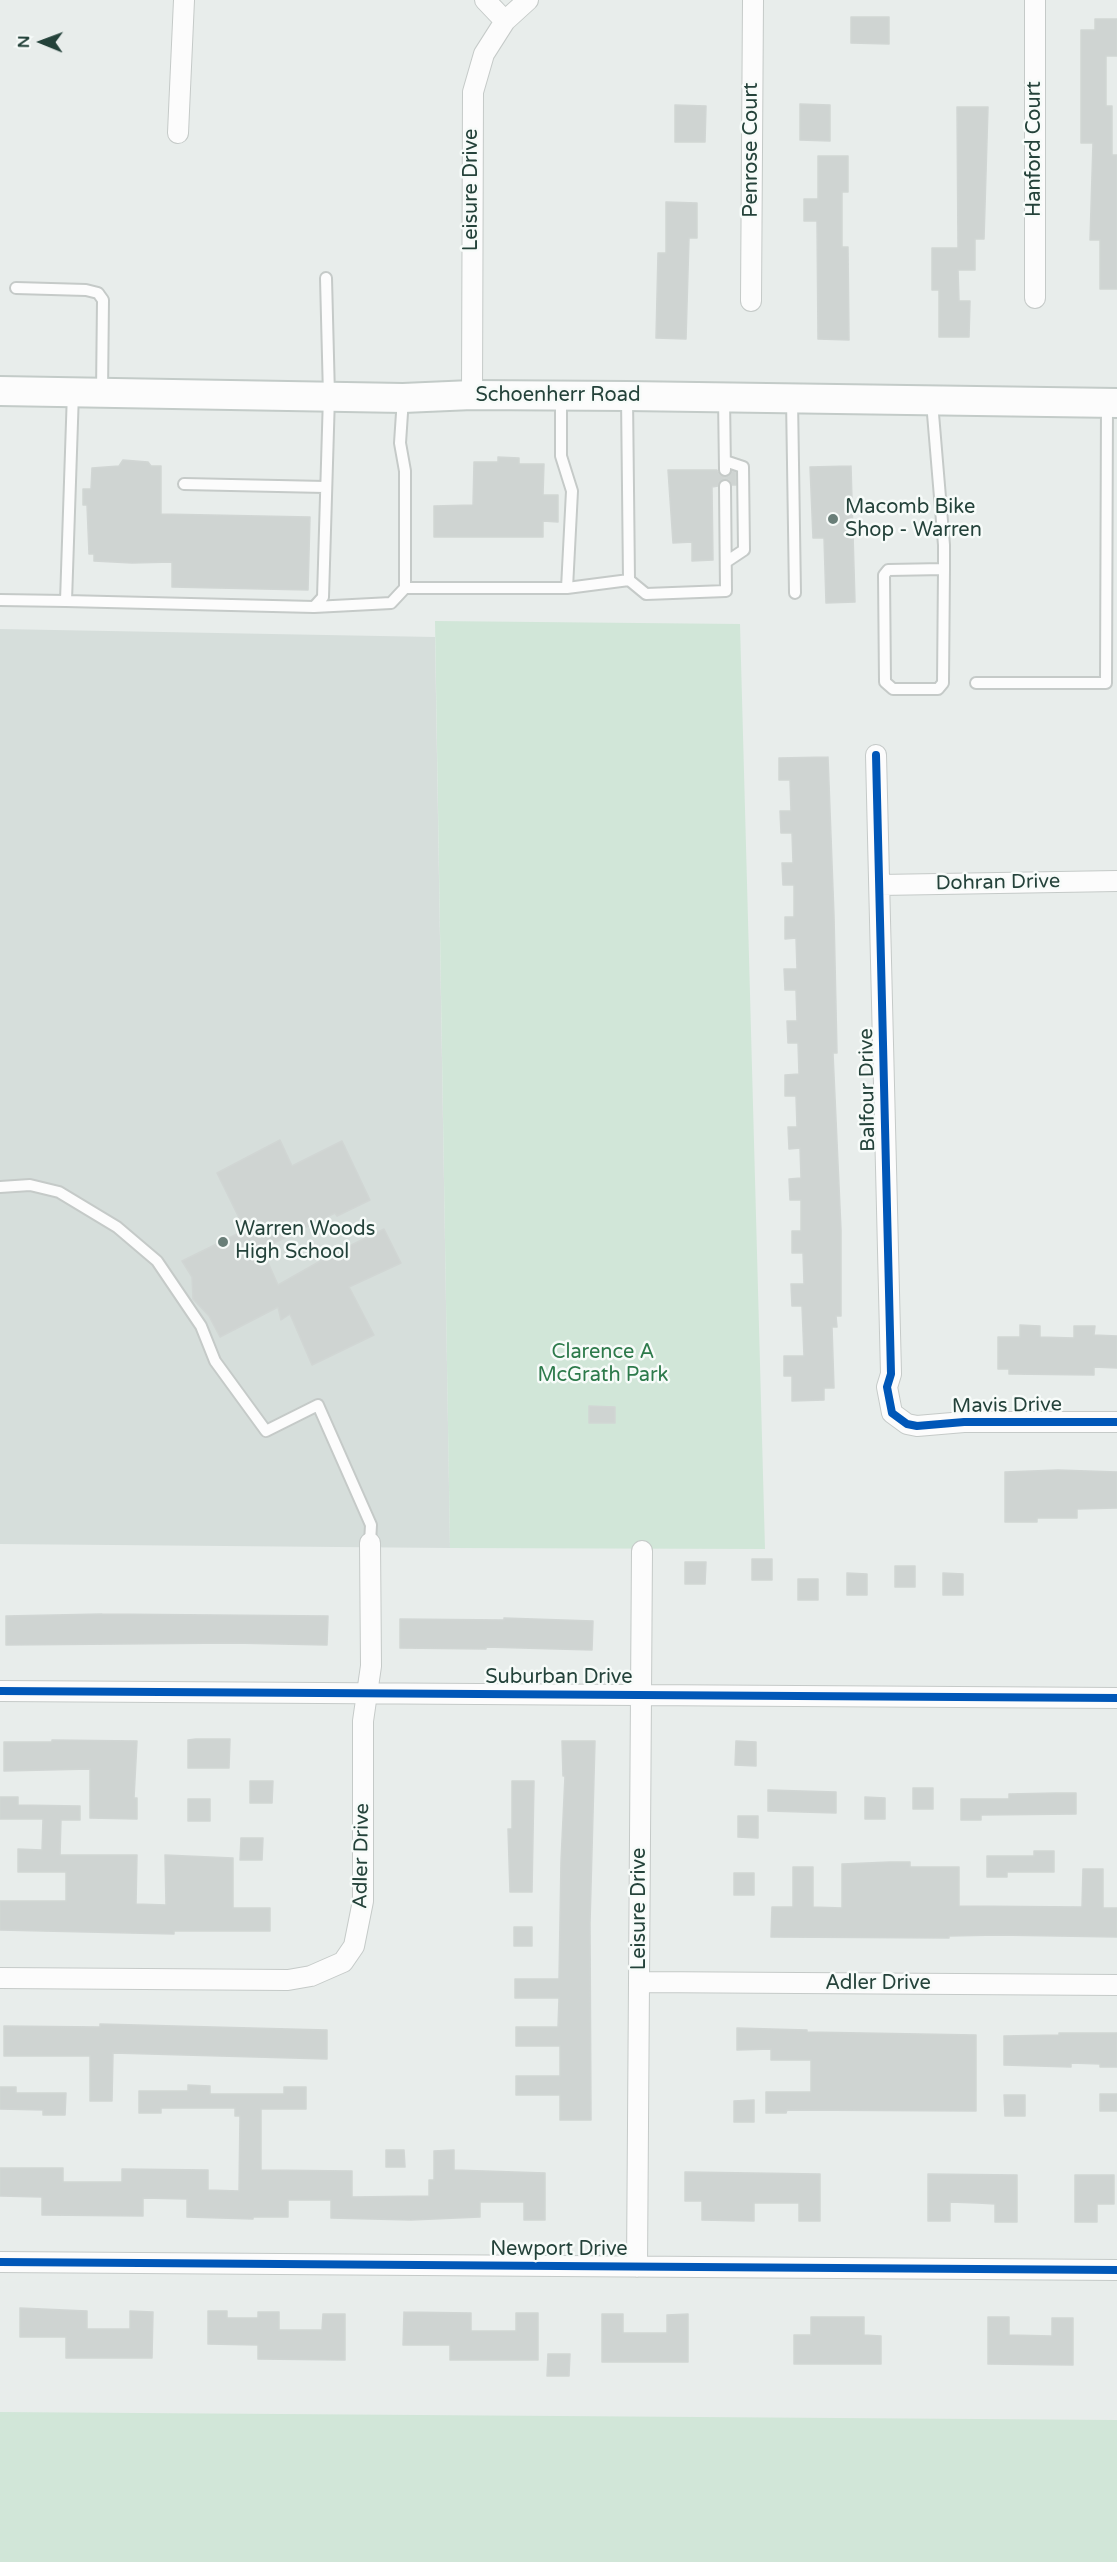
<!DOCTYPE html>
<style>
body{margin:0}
#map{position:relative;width:1117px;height:2562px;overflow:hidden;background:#e8edeb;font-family:"Varela Round",sans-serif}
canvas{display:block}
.north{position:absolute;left:12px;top:12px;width:60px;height:60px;-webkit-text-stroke:4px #f7fbf9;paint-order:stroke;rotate:271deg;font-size:16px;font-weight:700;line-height:24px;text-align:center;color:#24423a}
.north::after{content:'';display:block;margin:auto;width:21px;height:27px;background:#24423a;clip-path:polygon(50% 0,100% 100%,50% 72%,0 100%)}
</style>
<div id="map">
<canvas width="1117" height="2562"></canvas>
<div class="north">N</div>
</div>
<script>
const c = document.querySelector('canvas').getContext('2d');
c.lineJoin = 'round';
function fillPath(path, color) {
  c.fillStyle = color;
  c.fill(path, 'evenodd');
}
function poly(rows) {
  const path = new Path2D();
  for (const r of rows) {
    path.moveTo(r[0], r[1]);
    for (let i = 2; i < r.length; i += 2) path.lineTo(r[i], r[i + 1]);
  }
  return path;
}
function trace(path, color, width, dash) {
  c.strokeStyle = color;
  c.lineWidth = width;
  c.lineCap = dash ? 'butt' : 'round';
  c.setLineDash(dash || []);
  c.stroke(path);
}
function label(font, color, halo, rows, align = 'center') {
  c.font = font + ' "Varela Round",sans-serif';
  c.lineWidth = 5;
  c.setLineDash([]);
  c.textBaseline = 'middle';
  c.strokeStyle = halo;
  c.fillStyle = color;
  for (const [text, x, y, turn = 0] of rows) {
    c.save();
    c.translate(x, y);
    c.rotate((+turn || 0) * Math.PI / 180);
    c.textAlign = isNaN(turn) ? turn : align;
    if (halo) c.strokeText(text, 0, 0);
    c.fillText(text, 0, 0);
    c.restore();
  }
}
fillPath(poly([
 [0,629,435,637,450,1548,0,1544]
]), '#d6dedb');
fillPath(poly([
 [435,621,740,624,765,1549,450,1548],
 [0,2412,1117,2420,1117,2562,0,2562]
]), '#d1e6d8');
const building = poly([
 [851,17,889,17,889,44,851,43,851,17],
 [1095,19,1117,19,1117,56,1106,56,1106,106,1112,106,1112,155,1117,155,1117,289,1100,289,1100,240,1090,240,1093,143,1081,143,1081,30,1095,30,1095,19],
 [800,104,830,105,830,141,800,140,800,104],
 [675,105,706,106,705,142,675,142,675,105],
 [957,107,988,107,984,239,975,239,975,270,958,270,959,301,970,301,969,337,939,337,939,290,932,290,932,248,958,248,957,107],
 [818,156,848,156,848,192,842,192,842,247,848,247,849,340,818,339,817,221,804,221,804,199,818,199,818,156],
 [666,202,697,203,697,238,689,238,686,339,656,338,658,253,666,253,666,202],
 [498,457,519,458,519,464,544,464,543,495,558,495,558,522,543,521,543,537,434,537,434,506,473,505,474,462,498,462,498,457],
 [123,460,148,462,151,466,161,466,161,514,310,517,308,590,172,587,172,562,132,563,94,561,94,554,89,554,87,505,83,505,83,489,91,489,92,468,119,466,123,460],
 [851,466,855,602,826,603,824,538,813,538,810,467,851,466],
 [668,470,717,470,719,474,725,477,729,476,732,471,736,472,736,485,732,485,729,480,724,479,719,482,718,486,712,487,713,560,692,561,692,542,673,543,668,470],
 [828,757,834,916,837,1053,833,1053,841,1230,841,1316,836,1316,837,1327,832,1327,834,1388,824,1388,824,1400,792,1401,792,1376,784,1376,784,1356,804,1356,802,1306,792,1306,791,1284,804,1284,803,1253,792,1253,792,1231,801,1231,801,1200,790,1200,789,1179,801,1178,800,1148,789,1149,788,1127,797,1127,796,1096,785,1096,785,1075,799,1074,798,1043,788,1043,787,1021,797,1021,796,990,785,990,784,969,797,969,796,938,785,939,785,917,794,917,794,885,783,885,782,863,793,863,792,833,781,833,780,811,791,811,790,780,779,780,779,758,828,757],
 [280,1140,292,1166,342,1141,370,1200,337,1216,335,1213,262,1249,278,1285,331,1255,384,1229,401,1263,349,1287,374,1335,312,1365,290,1314,281,1320,278,1307,220,1337,209,1316,193,1299,192,1277,182,1261,245,1230,217,1173,280,1140],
 [1020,1325,1040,1326,1040,1337,1074,1338,1074,1326,1095,1326,1094,1335,1117,1336,1117,1368,1094,1367,1094,1375,1009,1374,1009,1369,998,1369,998,1337,1020,1337,1020,1325],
 [589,1406,615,1407,615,1423,589,1423,589,1406],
 [1058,1470,1117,1472,1117,1508,1077,1509,1077,1518,1037,1518,1037,1522,1005,1522,1005,1472,1058,1470],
 [752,1559,772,1559,772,1580,752,1580,752,1559],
 [685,1562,706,1562,705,1584,685,1584,685,1562],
 [895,1566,915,1566,915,1587,895,1587,895,1566],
 [847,1573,867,1574,867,1595,847,1595,847,1573],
 [943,1573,963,1574,963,1595,943,1595,943,1573],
 [798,1579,818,1579,818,1600,798,1600,798,1579],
 [102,1614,328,1616,327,1645,233,1643,6,1645,6,1616,102,1614],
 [504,1618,593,1621,592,1650,486,1647,486,1649,400,1648,400,1619,504,1620,504,1618],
 [196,1739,230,1739,229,1768,188,1768,188,1740,196,1739],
 [52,1740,137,1741,134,1798,137,1798,137,1819,90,1818,90,1769,4,1771,4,1742,52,1742,52,1740],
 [562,1741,595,1741,590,1923,591,2120,560,2120,560,2095,516,2095,516,2076,560,2076,560,2046,516,2046,516,2027,558,2027,559,1998,515,1998,515,1979,559,1979,561,1861,565,1776,563,1776,562,1741],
 [736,1741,756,1742,756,1766,735,1765,736,1741],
 [250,1781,273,1781,272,1803,250,1803,250,1781],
 [512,1781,534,1781,532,1892,510,1892,508,1829,512,1829,512,1781],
 [913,1788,933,1788,933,1809,913,1809,913,1788],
 [768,1790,836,1792,836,1813,768,1811,768,1790],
 [1056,1793,1076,1793,1076,1814,981,1815,981,1820,961,1820,961,1799,1009,1799,1009,1794,1056,1793],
 [0,1797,18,1797,18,1805,80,1806,80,1820,61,1820,60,1855,137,1855,136,1904,166,1905,165,1855,233,1858,233,1908,270,1908,270,1931,174,1931,174,1934,0,1930,0,1901,66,1901,66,1872,18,1872,18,1849,42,1850,43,1819,0,1819,0,1797],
 [865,1797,885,1798,885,1819,865,1819,865,1797],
 [188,1799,210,1799,210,1821,188,1821,188,1799],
 [738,1816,758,1816,758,1838,738,1837,738,1816],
 [241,1838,263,1838,262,1860,240,1860,241,1838],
 [1034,1851,1054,1851,1054,1872,1007,1872,1007,1877,987,1877,987,1856,1034,1856,1034,1851],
 [890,1862,910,1862,910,1867,959,1867,959,1906,1082,1907,1083,1869,1103,1869,1103,1908,1117,1908,1117,1937,998,1935,949,1936,949,1938,771,1937,772,1907,793,1907,793,1867,813,1867,813,1907,842,1908,842,1864,890,1862],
 [734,1873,754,1873,754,1895,734,1895,734,1873],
 [514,1927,532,1927,532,1946,514,1946,514,1927],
 [100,2024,327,2030,327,2059,113,2053,112,2101,90,2101,90,2056,4,2056,4,2026,100,2027,100,2024],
 [737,2028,807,2030,807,2032,976,2035,976,2111,787,2110,786,2113,766,2113,766,2092,811,2092,811,2060,771,2060,771,2049,737,2050,737,2028],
 [1059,2033,1117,2033,1117,2067,1100,2067,1100,2064,1071,2063,1071,2067,1004,2065,1004,2036,1059,2035,1059,2033],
 [188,2085,210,2086,210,2094,284,2094,284,2087,306,2087,306,2109,261,2109,261,2170,352,2171,352,2197,429,2196,429,2180,434,2180,434,2151,454,2150,454,2170,545,2173,545,2220,524,2220,524,2202,480,2202,480,2217,411,2220,331,2218,331,2200,288,2200,288,2217,253,2217,253,2219,187,2217,187,2199,143,2198,143,2216,42,2215,42,2197,0,2196,0,2168,63,2168,63,2182,122,2182,122,2169,208,2170,208,2190,239,2191,240,2116,235,2116,235,2108,161,2108,161,2113,139,2113,139,2091,188,2091,188,2085],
 [0,2087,16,2087,16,2093,66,2093,65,2115,43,2115,43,2110,0,2109,0,2087],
 [1100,2094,1117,2094,1117,2111,1100,2111,1100,2094],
 [1004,2095,1025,2095,1025,2116,1005,2116,1004,2095],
 [754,2100,754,2122,734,2122,734,2101,754,2100],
 [386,2150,404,2150,405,2167,386,2167,386,2150],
 [685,2172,820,2174,820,2221,799,2221,799,2203,754,2203,754,2221,702,2220,702,2201,685,2201,685,2172],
 [928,2174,1017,2175,1017,2222,995,2222,995,2204,978,2203,950,2202,950,2221,928,2221,928,2174],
 [1075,2175,1114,2175,1114,2204,1097,2204,1097,2222,1075,2222,1075,2175],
 [20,2308,87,2311,87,2329,130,2329,130,2311,153,2312,152,2358,66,2358,66,2337,20,2337,20,2308],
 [208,2311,227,2311,227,2318,258,2318,258,2312,279,2312,279,2330,322,2330,323,2314,345,2314,345,2360,258,2359,258,2345,208,2344,208,2311],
 [404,2312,471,2313,471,2331,516,2331,516,2313,538,2313,538,2360,450,2360,450,2345,403,2345,404,2312],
 [602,2314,623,2314,623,2333,667,2333,667,2315,688,2314,688,2362,602,2362,602,2314],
 [811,2317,864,2317,864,2335,881,2336,881,2364,794,2364,794,2335,811,2335,811,2317],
 [988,2317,1009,2317,1009,2335,1052,2336,1052,2318,1073,2318,1073,2365,988,2364,988,2317],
 [548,2354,570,2354,569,2376,547,2376,548,2354]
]);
fillPath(building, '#cfd4d2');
trace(building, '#d1d6d4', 1.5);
const service = poly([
 [16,288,86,290,98,293,103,300,102,392],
 [73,392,66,601,314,607,323,597,329,396,326,278],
 [627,397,629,580],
 [403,398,400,443,405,471,405,588,567,588,572,491,561,456,561,397],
 [724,398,725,470],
 [792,399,795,593],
 [932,402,944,545,944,569,943,683,938,689,893,689,885,682,884,575,888,570,944,569],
 [725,461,743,467,744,550,726,562],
 [184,484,325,487],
 [567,588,629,580,646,594,726,591,725,486],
 [0,600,66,601],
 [314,607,391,603,405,588],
 [976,683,1106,683,1107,403],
 [0,1187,30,1185,59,1192,117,1227,157,1261,201,1326,215,1361,266,1431,318,1405,371,1525,370,1543]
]);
const minor = poly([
 [505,21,528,0],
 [178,133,184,0],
 [1035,298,1035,0],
 [751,301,753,0],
 [472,395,473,92,484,54,505,21,485,0],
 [876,755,891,1374,887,1387,892,1413,907,1424,917,1426,964,1422,1117,1422],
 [880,885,1117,881],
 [0,1691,1117,1698],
 [0,1978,288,1980,311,1976,343,1962,354,1946,363,1901,363,1721,371,1666,370,1543],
 [640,1982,1117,1985],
 [0,2262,1117,2270],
 [637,2267,642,1551]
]);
const secondary = poly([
 [0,391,403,398,472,395,627,396,1117,403]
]);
trace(service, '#c5cac8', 14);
trace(minor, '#c5cac8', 22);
trace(secondary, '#c3cbc8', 32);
trace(service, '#fcfcfc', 10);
trace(minor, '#fcfcfc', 20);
trace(secondary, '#fcfcfc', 28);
trace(poly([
 [876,755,891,1374,887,1387,892,1413,907,1424,917,1426,964,1422,1117,1422],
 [0,1691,1117,1698],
 [0,2262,1117,2270]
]), '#0057b8', 8);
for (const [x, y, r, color] of [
 [833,519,6,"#697e78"],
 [223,1242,6,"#697e78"]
]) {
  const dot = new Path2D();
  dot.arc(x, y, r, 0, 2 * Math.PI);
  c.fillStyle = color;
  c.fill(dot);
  trace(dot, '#f7fbf9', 2);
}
label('20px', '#24423a', '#f7fbf9', [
 ["Hanford Court",1035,149,-90],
 ["Penrose Court",752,150,-90],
 ["Leisure Drive",472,190,-90],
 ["Schoenherr Road",558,396],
 ["Dohran Drive",998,883,-1],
 ["Balfour Drive",868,1090,-91],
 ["Mavis Drive",1007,1406,-1],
 ["Suburban Drive",559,1678],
 ["Adler Drive",362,1856,-89],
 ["Leisure Drive",640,1909,-90],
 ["Adler Drive",878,1984],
 ["Newport Drive",559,2250]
]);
label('20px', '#24423a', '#f7fbf9', [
 ["Macomb Bike",845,508],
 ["Shop - Warren",845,531],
 ["Warren Woods",235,1230],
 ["High School",235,1253]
], 'left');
label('20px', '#2d7a4b', '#f7fbf9', [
 ["Clarence A",603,1353],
 ["McGrath Park",603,1376]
]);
</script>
